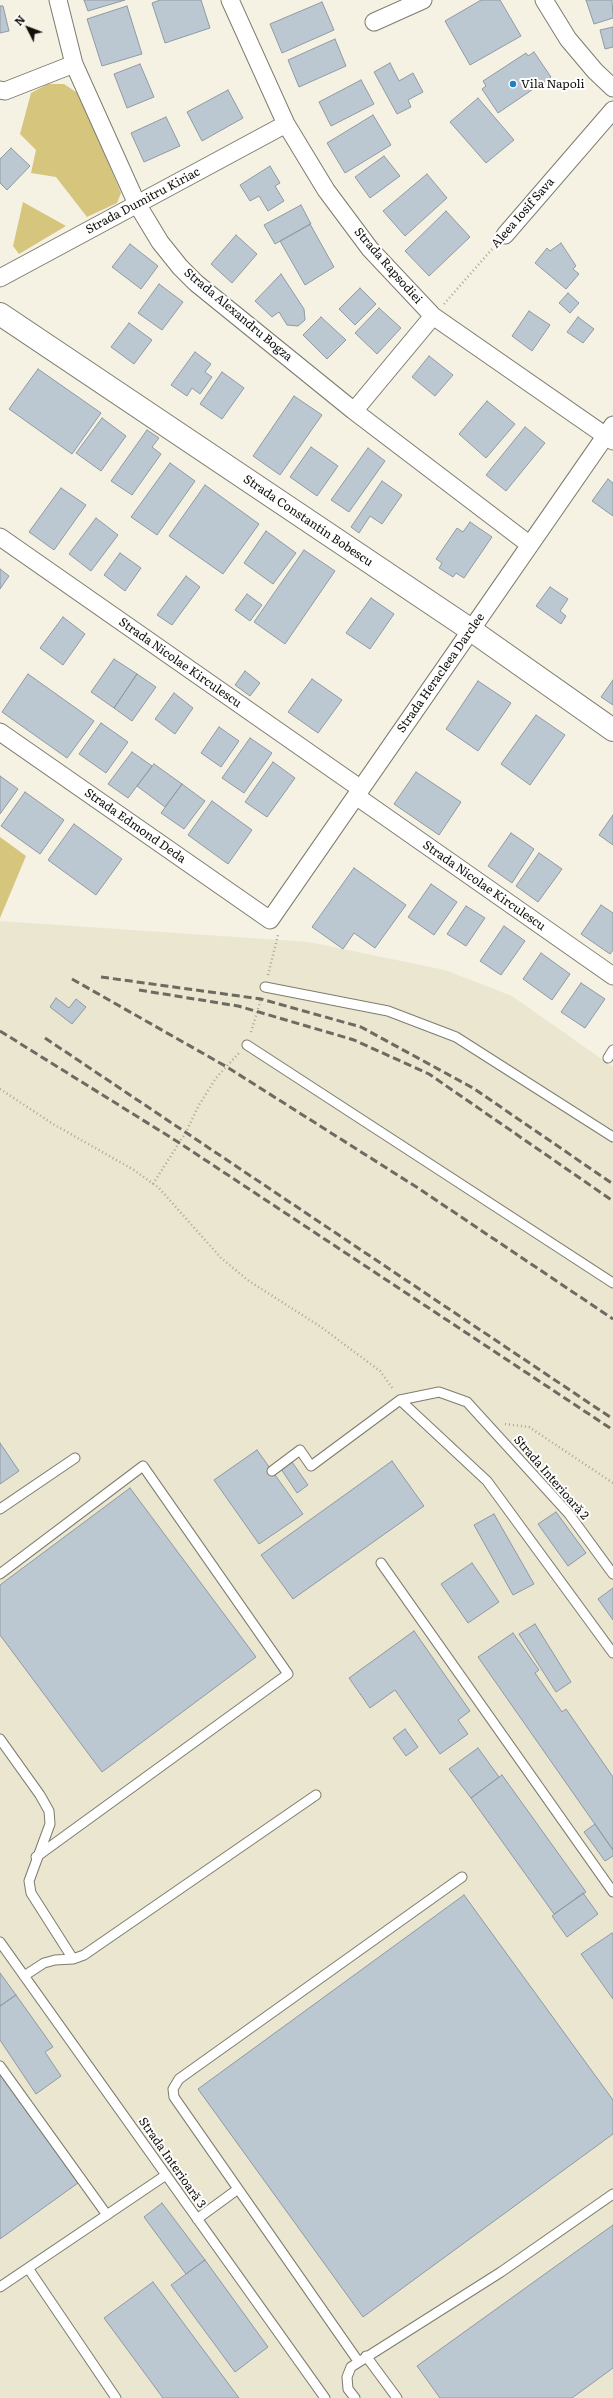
<!DOCTYPE html>
<meta charset="utf-8">
<style>
body{margin:0}
#map{position:relative;width:613px;height:2398px;overflow:hidden;background:#f5f2e3;font-family:Literata,serif}
canvas{display:block}
.north{position:absolute;left:8px;top:8px;width:40px;height:40px;-webkit-text-stroke:3px #fff;paint-order:stroke;rotate:312deg;font-size:11px;font-weight:700;line-height:16px;text-align:center;color:#11100b}
.north::after{content:'';display:block;margin:auto;width:14px;height:18px;background:#11100b;clip-path:polygon(50% 0,100% 100%,50% 72%,0 100%)}
</style>
<div id="map">
<canvas width="613" height="2398"></canvas>
<div class="north">N</div>
</div>
<script>
const c = document.querySelector('canvas').getContext('2d');
c.lineJoin = 'round';
function fillPath(path, color) {
  c.fillStyle = color;
  c.fill(path, 'evenodd');
}
function poly(rows) {
  const path = new Path2D();
  for (const r of rows) {
    path.moveTo(r[0], r[1]);
    for (let i = 2; i < r.length; i += 2) path.lineTo(r[i], r[i + 1]);
  }
  return path;
}
function trace(path, color, width, dash) {
  c.strokeStyle = color;
  c.lineWidth = width;
  c.lineCap = dash ? 'butt' : 'round';
  c.setLineDash(dash || []);
  c.stroke(path);
}
function label(font, color, halo, rows, align = 'center') {
  c.font = font + ' Literata,serif';
  c.lineWidth = 4;
  c.setLineDash([]);
  c.textBaseline = 'middle';
  c.strokeStyle = halo;
  c.fillStyle = color;
  for (const [text, x, y, turn = 0] of rows) {
    c.save();
    c.translate(x, y);
    c.rotate((+turn || 0) * Math.PI / 180);
    c.textAlign = isNaN(turn) ? turn : align;
    if (halo) c.strokeText(text, 0, 0);
    c.fillText(text, 0, 0);
    c.restore();
  }
}
fillPath(poly([
 [0,921,309,942,445,970,512,996,613,1067,613,2398,0,2398]
]), '#ebe6d0');
fillPath(poly([
 [48,84,64,84,79,94,121,193,117,203,87,217,56,177,31,173,36,150,20,134,31,93],
 [23,202,66,226,19,254,13,246],
 [0,837,26,856,0,918]
]), '#d5c57d');
const building = poly([
 [84,0,125,0,88,11,84,0],
 [160,0,201,0,210,28,165,43,152,3,160,0],
 [481,0,500,0,521,36,470,65,445,21,481,0],
 [586,0,612,0,613,18,594,24,586,0],
 [322,2,334,30,282,53,270,24,322,2],
 [0,6,3,6,9,31,0,33,0,6],
 [127,6,142,54,102,66,87,19,127,6],
 [613,27,613,47,605,49,600,30,613,27],
 [335,39,346,66,299,87,288,60,335,39],
 [534,52,551,77,498,113,482,89,486,86,483,81,526,53,528,56,534,52],
 [390,63,399,81,413,73,423,92,408,100,411,107,397,114,374,72,390,63],
 [140,64,154,97,127,108,114,74,140,64],
 [361,80,374,104,331,126,319,102,361,80],
 [228,90,243,118,202,141,187,112,228,90],
 [478,98,514,140,486,163,450,122,478,98],
 [373,115,391,145,345,173,327,143,373,115],
 [166,117,180,146,144,162,131,133,166,117],
 [11,148,30,166,7,190,0,183,0,159,11,148],
 [384,156,400,176,370,198,355,177,384,156],
 [270,166,280,183,275,186,284,201,268,211,259,196,250,201,240,185,270,166],
 [427,174,447,198,405,236,383,211,427,174],
 [301,205,311,224,275,244,264,225,301,205],
 [446,211,470,237,429,276,405,251,446,211],
 [310,224,334,267,305,285,280,241,310,224],
 [236,235,257,254,232,283,211,264,236,235],
 [561,243,576,266,573,269,579,274,566,289,535,263,547,248,550,251,561,243],
 [130,244,158,266,141,289,112,267,130,244],
 [281,274,304,309,305,320,298,326,287,325,279,312,272,317,255,301,281,274],
 [159,284,183,302,162,330,138,313,159,284],
 [360,288,376,304,355,325,339,309,360,288],
 [568,293,579,303,570,313,559,303,568,293],
 [379,308,401,328,377,354,355,333,379,308],
 [529,311,550,325,532,351,512,336,529,311],
 [321,317,346,340,327,359,303,335,321,317],
 [578,317,594,329,583,343,567,332,578,317],
 [129,323,152,340,134,364,111,347,129,323],
 [195,352,211,364,205,372,212,377,200,394,192,388,187,396,171,385,195,352],
 [429,356,453,375,435,396,412,377,429,356],
 [38,369,101,413,72,454,9,409,38,369],
 [222,372,244,388,222,419,200,404,222,372],
 [294,396,322,415,280,475,253,456,294,396],
 [487,401,515,424,486,458,459,434,487,401],
 [102,418,126,436,101,471,76,453,102,418],
 [525,427,545,443,506,491,486,475,525,427],
 [147,430,159,438,152,447,161,454,132,495,111,481,147,430],
 [311,447,338,466,317,496,290,477,311,447],
 [368,448,385,461,349,512,331,500,368,448],
 [170,463,195,481,157,535,131,517,170,463],
 [608,479,613,483,613,516,592,501,608,479],
 [382,481,402,495,382,524,370,516,359,533,351,527,382,481],
 [205,485,259,524,223,574,169,536,205,485],
 [61,488,86,505,54,550,29,532,61,488],
 [96,518,118,535,91,571,69,554,96,518],
 [470,522,492,537,464,578,456,573,453,577,439,568,442,563,436,559,457,528,463,532,470,522],
 [266,531,296,553,273,584,244,563,266,531],
 [304,550,335,571,285,644,254,622,304,550],
 [120,553,141,568,125,591,104,575,120,553],
 [0,569,9,576,0,589,0,569],
 [186,576,200,587,172,625,157,615,186,576],
 [550,587,568,599,560,611,566,616,561,624,536,606,550,587],
 [247,594,262,605,250,621,235,610,247,594],
 [371,598,394,614,370,649,346,633,371,598],
 [63,617,85,634,63,665,40,648,63,617],
 [114,659,137,674,114,708,91,692,114,659],
 [245,671,260,683,250,696,235,685,245,671],
 [28,674,94,721,67,758,2,712,28,674],
 [137,674,156,687,132,721,114,708,137,674],
 [312,679,342,700,318,733,288,712,312,679],
 [613,680,613,705,601,697,613,680],
 [478,681,511,703,478,751,446,729,478,681],
 [174,693,193,708,175,734,155,719,174,693],
 [536,715,565,735,530,785,501,764,536,715],
 [101,723,128,742,106,773,79,754,101,723],
 [219,727,239,741,221,767,201,753,219,727],
 [250,738,272,753,244,793,222,778,250,738],
 [132,752,152,766,128,798,108,784,132,752],
 [273,762,295,778,267,817,245,802,273,762],
 [154,764,182,784,165,807,137,786,154,764],
 [416,772,461,802,439,835,394,804,416,772],
 [0,776,18,789,0,814,0,776],
 [182,784,205,801,184,829,161,813,182,784],
 [25,792,64,820,40,854,1,826,25,792],
 [212,801,252,830,228,864,188,835,212,801],
 [613,815,613,845,599,835,613,815],
 [74,824,122,859,96,895,48,860,74,824],
 [511,833,534,849,512,883,488,866,511,833],
 [539,853,562,869,538,902,516,886,539,853],
 [354,868,406,905,375,948,354,933,343,949,312,927,354,868],
 [431,884,457,902,434,935,408,917,431,884],
 [601,905,613,913,613,950,610,954,581,934,601,905],
 [466,906,485,918,466,946,447,934,466,906],
 [504,926,525,941,501,975,480,961,504,926],
 [541,953,570,974,552,1000,523,979,541,953],
 [581,983,605,999,585,1028,561,1012,581,983],
 [56,998,69,1008,76,999,86,1007,72,1024,50,1007,56,998],
 [0,1443,19,1471,0,1484,0,1443],
 [257,1450,303,1514,259,1544,214,1480,257,1450],
 [392,1461,424,1506,293,1599,261,1555,392,1461],
 [292,1462,308,1485,297,1493,281,1469,292,1462],
 [130,1488,256,1657,102,1772,0,1635,0,1585,130,1488],
 [556,1512,586,1553,568,1566,538,1524,556,1512],
 [494,1514,534,1584,513,1595,474,1525,494,1514],
 [472,1563,499,1602,468,1623,441,1584,472,1563],
 [613,1588,613,1620,598,1599,613,1588],
 [535,1624,571,1682,556,1692,519,1634,535,1624],
 [414,1631,470,1711,458,1720,468,1734,440,1754,395,1690,370,1708,349,1678,414,1631],
 [513,1633,539,1670,535,1673,562,1712,566,1709,613,1777,613,1850,478,1657,513,1633],
 [405,1729,418,1747,406,1756,393,1738,405,1729],
 [478,1748,499,1777,471,1798,449,1769,478,1748],
 [502,1775,586,1892,554,1914,471,1798,502,1775],
 [595,1824,613,1850,613,1856,605,1861,584,1832,595,1824],
 [583,1893,598,1914,567,1937,552,1916,583,1893],
 [464,1895,613,2100,613,2134,363,2317,198,2089,464,1895],
 [612,1933,613,1935,613,1999,581,1954,612,1933],
 [0,1973,16,1995,0,2006,0,1973],
 [16,1995,53,2047,45,2052,61,2076,36,2094,0,2040,0,2006,16,1995],
 [0,2075,78,2183,0,2239,0,2075],
 [162,2203,205,2260,186,2274,144,2217,162,2203],
 [613,2225,613,2368,572,2398,440,2398,417,2366,613,2225],
 [205,2260,268,2347,235,2372,171,2285,205,2260],
 [153,2282,239,2398,163,2398,104,2318,153,2282]
]);
fillPath(building, '#bbc7d1');
trace(building, '#8f9aa4', 1);
const service = poly([
 [265,987,388,1011,456,1037,613,1137],
 [247,1045,613,1283],
 [608,1058,613,1050],
 [400,1400,487,1481,613,1653],
 [272,1471,300,1450,311,1466,400,1400,439,1392,467,1402,569,1514,613,1574],
 [0,1509,75,1458],
 [381,1563,613,1892],
 [0,1574,143,1466,288,1674,36,1857],
 [0,1739,40,1795,49,1811,50,1824,29,1881,31,1893,73,1959],
 [0,1942,325,2398],
 [24,1976,44,1963,55,1960,73,1959,84,1955,316,1795],
 [0,2066,107,2215],
 [197,2219,238,2189],
 [28,2268,116,2398],
 [0,2287,166,2175],
 [366,2356,397,2398],
 [358,2361,174,2097,173,2089,179,2079,462,1877],
 [355,2398,348,2389,347,2377,351,2367,501,2272,613,2194]
]);
const minor = poly([
 [58,0,74,64,137,204,160,242,180,267,196,283,354,411,530,545],
 [230,0,286,124,326,190,370,249,433,316,613,441],
 [544,0,568,39,595,71,613,88],
 [374,22,423,0],
 [0,90,5,91,74,64],
 [505,235,613,110],
 [0,278,286,124],
 [354,411,433,316],
 [0,537,361,789],
 [0,732,270,920,613,425],
 [356,796,613,976]
]);
const tertiary = poly([
 [0,314,471,630,613,730]
]);
trace(service, '#7e7c6e', 11);
trace(minor, '#7e7c6e', 19);
trace(tertiary, '#7e7c6e', 24);
trace(poly([
 [444,304,493,248],
 [268,975,278,935],
 [251,1032,261,999],
 [0,1089,53,1124,134,1170,159,1188,221,1258,249,1281,321,1327,380,1371,393,1389],
 [153,1184,186,1132,199,1105,216,1078,239,1053],
 [505,1424,529,1427,613,1483]
]), '#a8a69a', 2.5, [1, 3]);
trace(service, '#fff', 9);
trace(minor, '#fff', 17);
trace(tertiary, '#fff', 22);
trace(poly([
 [101,977,261,999,361,1027,473,1088,613,1184],
 [72,979,227,1067,418,1188,613,1319],
 [139,990,238,1006,354,1040,429,1074,613,1201],
 [0,1031,178,1142,613,1430],
 [45,1038,613,1419]
]), '#6c6a61', 3, [8, 4]);
for (const [x, y, r, color] of [
 [513,84,4,"#1b81cc"]
]) {
  const dot = new Path2D();
  dot.arc(x, y, r, 0, 2 * Math.PI);
  c.fillStyle = color;
  c.fill(dot);
  trace(dot, '#fff', 1.5);
}
label('12px', '#11100b', '#fff', [
 ["Vila Napoli",521,84]
], 'left');
label('12px', '#11100b', '#fff', [
 ["Strada Dumitru Kiriac",143,201,-28],
 ["Aleea Iosif Sava",523,213,-49],
 ["Strada Rapsodiei",388,266,49],
 ["Strada Alexandru Bogza",238,315,40],
 ["Strada Constantin Bobescu",308,521,34],
 ["Strada Nicolae Kirculescu",180,663,35],
 ["Strada Heracleea Darclee",441,673,-55],
 ["Strada Edmond Deda",135,826,35],
 ["Strada Nicolae Kirculescu",484,886,35],
 ["Strada Interioară 2",551,1478,49],
 ["Strada Interioară 3",172,2163,55]
]);
</script>
